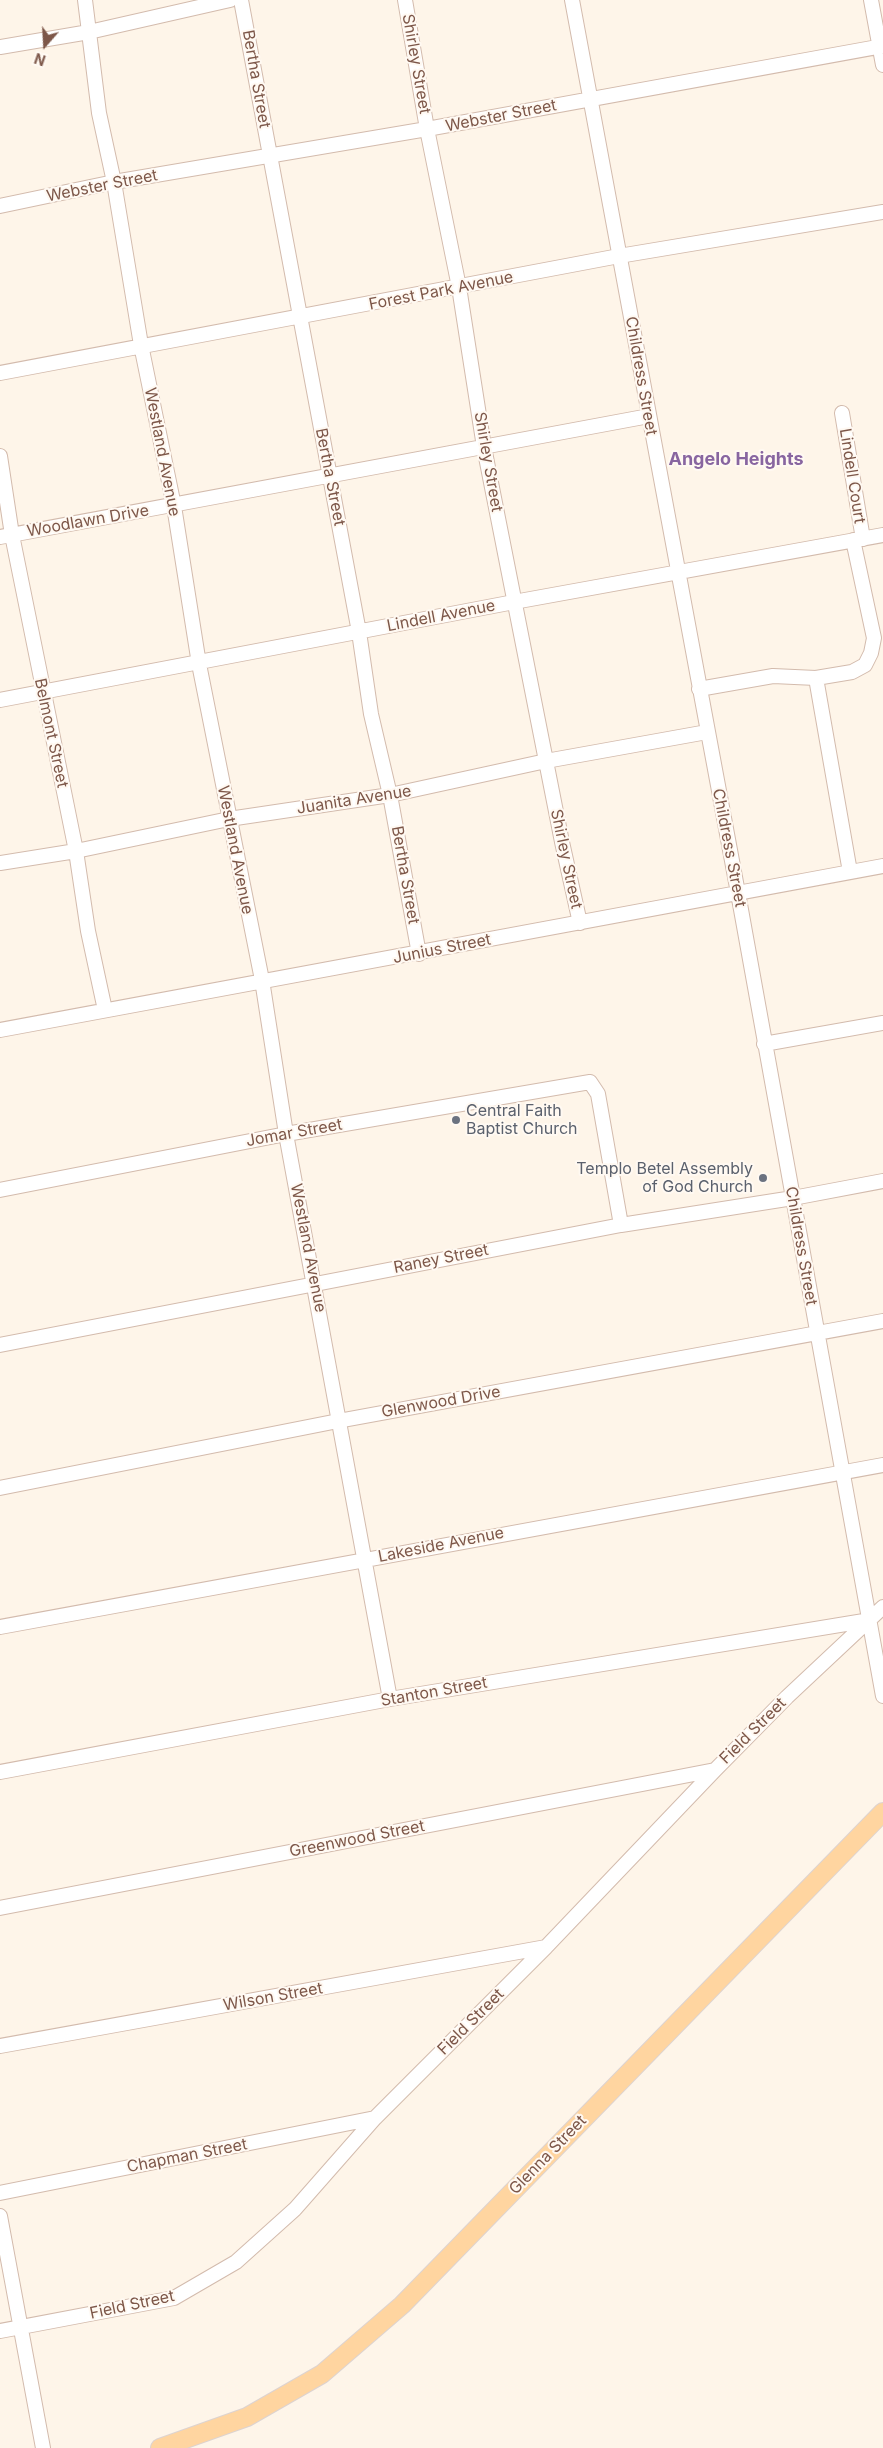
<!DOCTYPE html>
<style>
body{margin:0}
#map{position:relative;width:883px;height:2448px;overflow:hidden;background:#fef5e9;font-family:Inter,sans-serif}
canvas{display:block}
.north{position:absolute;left:20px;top:20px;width:50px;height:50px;-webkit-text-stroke:4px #fff9f2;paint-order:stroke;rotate:199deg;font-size:14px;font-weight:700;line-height:20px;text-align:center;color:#7d5749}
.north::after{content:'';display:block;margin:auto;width:18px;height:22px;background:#7d5749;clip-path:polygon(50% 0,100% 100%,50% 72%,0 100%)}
</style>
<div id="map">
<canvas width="883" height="2448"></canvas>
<div class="north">N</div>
</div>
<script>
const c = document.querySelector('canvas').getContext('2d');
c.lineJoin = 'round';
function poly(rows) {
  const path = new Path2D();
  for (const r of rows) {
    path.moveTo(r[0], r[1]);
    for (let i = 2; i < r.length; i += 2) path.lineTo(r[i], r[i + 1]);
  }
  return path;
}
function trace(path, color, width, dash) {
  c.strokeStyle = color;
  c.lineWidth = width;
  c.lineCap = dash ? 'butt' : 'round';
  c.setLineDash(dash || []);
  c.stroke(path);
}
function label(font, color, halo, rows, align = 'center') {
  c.font = font + ' Inter,sans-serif';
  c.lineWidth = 4;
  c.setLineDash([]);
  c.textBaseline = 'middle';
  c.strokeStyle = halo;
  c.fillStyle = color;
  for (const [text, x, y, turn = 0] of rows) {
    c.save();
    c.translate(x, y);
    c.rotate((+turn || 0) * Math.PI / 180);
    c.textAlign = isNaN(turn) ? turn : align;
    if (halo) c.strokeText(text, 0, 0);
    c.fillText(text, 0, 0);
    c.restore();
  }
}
const minor = poly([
 [85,0,99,113,114,182,141,345,174,506,199,664,262,980,286,1134,390,1699],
 [241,0,359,632,371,714,390,795,419,954],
 [405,0,427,129,459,287,484,447,562,842,580,923],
 [572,0,738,893,883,1696],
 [871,0,883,65],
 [0,47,89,32,230,0],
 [0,206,114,182,427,129,883,46],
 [0,373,619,256,883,212],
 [842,413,863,539],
 [0,456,12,535,76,851,88,931,105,1010],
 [0,537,649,416],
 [816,678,850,872],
 [699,689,773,676,816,678,852,672,865,665,871,653,874,638,853,540],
 [0,700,514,602,883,535],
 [0,863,76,851,229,819,390,795,546,761,707,732],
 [0,1030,883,866],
 [764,1044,883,1023],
 [0,1190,286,1134,590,1082,598,1094,621,1225],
 [0,1345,621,1225,793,1198,883,1181],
 [0,1488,338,1421,883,1321],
 [0,1627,883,1465],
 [0,1772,390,1699,870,1620],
 [0,1908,715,1770],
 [0,2046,546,1947],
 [0,2193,375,2118],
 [0,2216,43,2448],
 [0,2331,174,2298,236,2262,295,2209,375,2118,546,1947,715,1770,787,1697,883,1607]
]);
const major = poly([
 [160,2448,247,2417,322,2374,402,2305,883,1812]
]);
trace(minor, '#d3bbad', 16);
trace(major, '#ddd3d0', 20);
trace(minor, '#fff', 14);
trace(major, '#ffd5a0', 18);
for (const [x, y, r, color] of [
 [456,1120,5,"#6b7280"],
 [763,1178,5,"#6b7280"]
]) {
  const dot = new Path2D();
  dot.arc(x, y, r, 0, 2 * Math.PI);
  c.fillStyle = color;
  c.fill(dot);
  trace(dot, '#fff9f2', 2);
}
label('16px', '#7d5749', '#fff9f2', [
 ["Shirley Street",416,64,80],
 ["Bertha Street",256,79,80],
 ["Webster Street",501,116,-11],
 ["Webster Street",102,186,-11],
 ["Forest Park Avenue",441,291,-11],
 ["Childress Street",641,376,80],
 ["Westland Avenue",162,452,79],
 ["Shirley Street",488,462,80],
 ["Lindell Court",852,476,81],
 ["Bertha Street",330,477,79],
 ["Woodlawn Drive",88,521,-10],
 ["Lindell Avenue",441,616,-11],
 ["Belmont Street",51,733,78],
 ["Juanita Avenue",354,800,-9],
 ["Childress Street",729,848,79],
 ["Westland Avenue",235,850,79],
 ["Shirley Street",566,859,78],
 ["Bertha Street",405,875,80],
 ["Junius Street",442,949,-11],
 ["Jomar Street",294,1133,-10],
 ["Childress Street",801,1246,80],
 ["Westland Avenue",308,1248,79],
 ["Raney Street",441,1259,-11],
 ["Glenwood Drive",441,1402,-10],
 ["Lakeside Avenue",441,1545,-11],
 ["Stanton Street",434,1692,-10],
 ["Field Street",753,1731,-45],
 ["Greenwood Street",357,1839,-11],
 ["Wilson Street",273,1997,-10],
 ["Field Street",471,2022,-45],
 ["Glenna Street",548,2155,-46],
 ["Chapman Street",187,2156,-11],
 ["Field Street",132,2305,-12]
]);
label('16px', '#5b616d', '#fff9f2', [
 ["Central Faith",466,1111],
 ["Baptist Church",466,1129],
 ["Templo Betel Assembly",753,1169,"right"],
 ["of God Church",753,1187,"right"]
], 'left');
label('bold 18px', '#8865a0', '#fff9f2', [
 ["Angelo Heights",736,460]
]);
</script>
